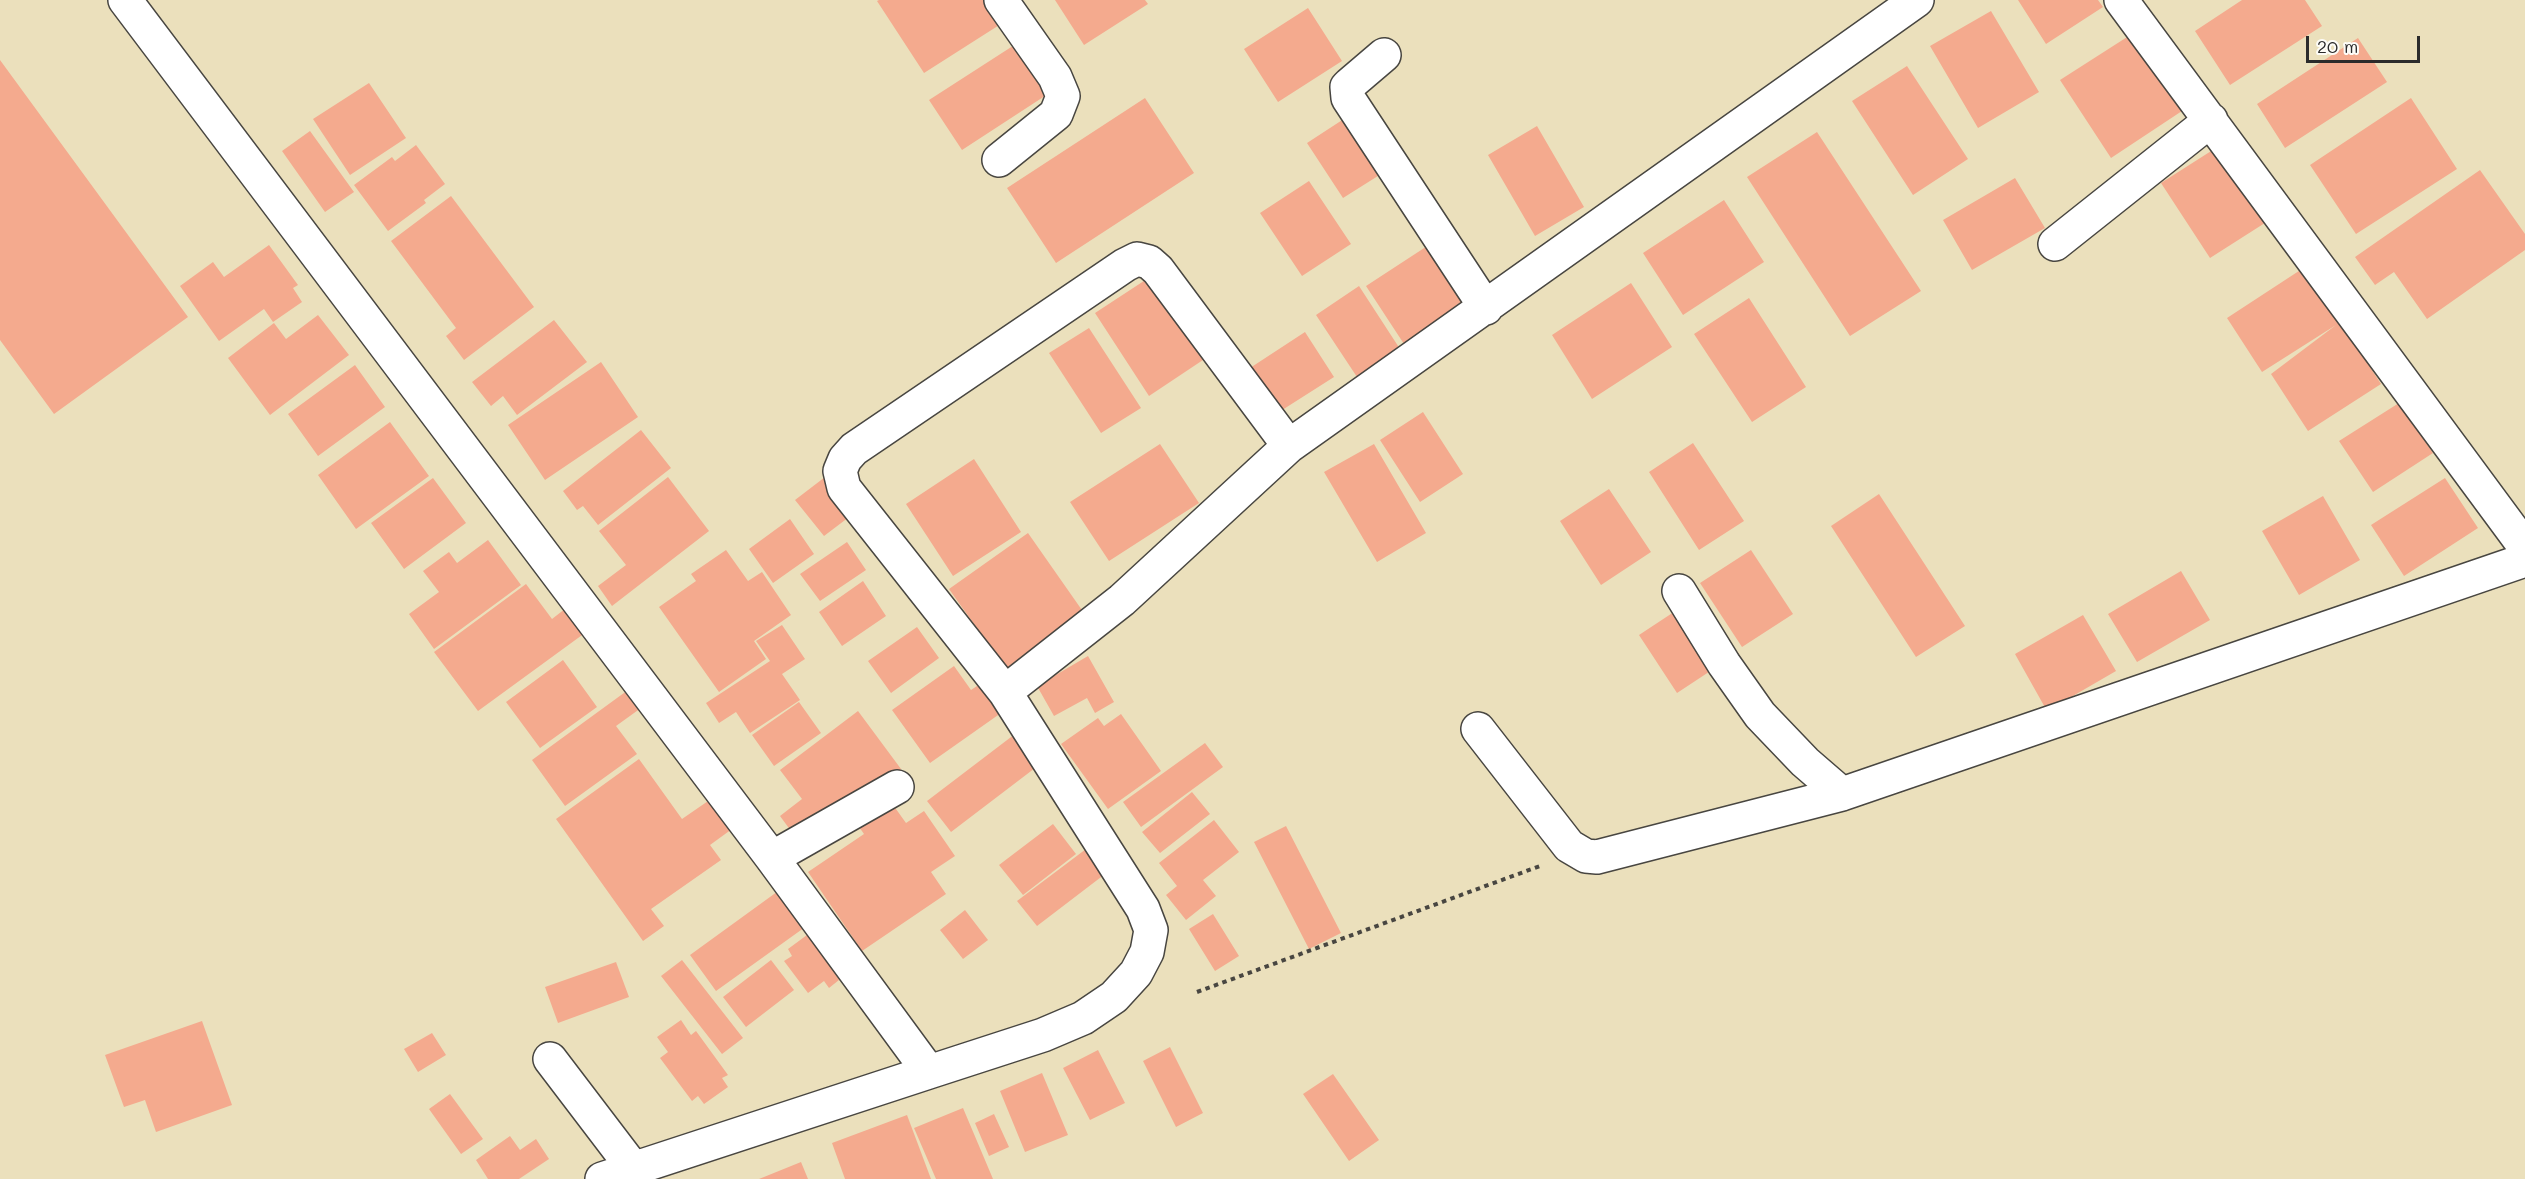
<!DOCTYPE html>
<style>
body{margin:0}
#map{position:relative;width:2525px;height:1179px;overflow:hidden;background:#ebe0bc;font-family:Mali,sans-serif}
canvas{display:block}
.scale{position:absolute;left:2306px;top:36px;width:114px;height:27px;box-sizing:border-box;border:3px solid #2b2b2b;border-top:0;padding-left:8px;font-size:18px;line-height:21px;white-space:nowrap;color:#2b2b2b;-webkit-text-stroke:4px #fdfcf7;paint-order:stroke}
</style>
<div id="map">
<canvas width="2525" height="1179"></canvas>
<div class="scale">20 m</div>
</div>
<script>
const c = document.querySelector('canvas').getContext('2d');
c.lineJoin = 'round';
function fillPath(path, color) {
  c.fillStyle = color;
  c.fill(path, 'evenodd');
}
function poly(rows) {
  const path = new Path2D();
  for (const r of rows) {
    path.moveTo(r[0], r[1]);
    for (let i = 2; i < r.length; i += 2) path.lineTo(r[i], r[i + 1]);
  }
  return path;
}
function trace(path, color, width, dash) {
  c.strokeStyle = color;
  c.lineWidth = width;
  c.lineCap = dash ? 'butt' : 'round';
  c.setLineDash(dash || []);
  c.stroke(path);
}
fillPath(poly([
 [879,0,990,0,1004,22,924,73,877,1],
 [1055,0,1145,0,1148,4,1084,45],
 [2018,0,2098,0,2103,7,2046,44],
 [2242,0,2305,0,2322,26,2230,85,2195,31],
 [1308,8,1342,61,1278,102,1244,49],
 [1991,11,2039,92,1978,128,1930,46],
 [2135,32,2185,109,2111,158,2060,80],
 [2358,38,2387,82,2285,148,2257,104],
 [1019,42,1051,92,962,150,929,100],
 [0,60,188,317,54,414,0,340],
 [1907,66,1968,159,1913,195,1852,101],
 [369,83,406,138,350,175,313,119],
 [1145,98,1194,173,1056,263,1007,188],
 [2411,98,2457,169,2356,234,2310,165],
 [1353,113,1389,169,1343,198,1307,143],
 [1537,126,1584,207,1535,236,1488,155],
 [310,131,354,192,325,212,282,151],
 [1817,132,1921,291,1850,336,1747,177],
 [416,145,445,184,424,200,426,203,388,231,354,185,392,157,395,161],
 [2219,146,2268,221,2210,258,2161,183],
 [2480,170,2525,234,2525,250,2427,319,2394,272,2375,285,2355,257],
 [2015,178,2045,228,1972,270,1943,220],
 [1309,181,1351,244,1302,276,1260,213],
 [451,196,534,307,464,360,446,336,456,328,391,241],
 [1724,200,1764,262,1683,315,1643,253],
 [1438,239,1475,298,1404,344,1366,286],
 [269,245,298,285,293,288,302,302,273,322,264,309,219,341,180,286,213,262,224,277],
 [2305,267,2381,384,2308,431,2271,374,2336,325,2262,372,2227,318],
 [1153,275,1206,358,1149,396,1095,313],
 [1631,283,1672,347,1592,399,1552,335],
 [1359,286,1400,349,1357,377,1316,315],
 [1749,298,1806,387,1752,422,1694,334],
 [318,315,349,355,270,415,228,358,274,323,286,339],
 [554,320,587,362,517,415,503,396,491,406,472,382],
 [1089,328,1141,408,1101,433,1049,353],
 [1305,332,1334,377,1279,412,1250,368],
 [601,362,638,417,545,480,508,425],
 [355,365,385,407,318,456,288,414],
 [2399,403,2433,453,2373,492,2339,441],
 [1423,412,1463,474,1420,502,1380,440],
 [390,422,429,476,356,529,318,475],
 [641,430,671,468,598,525,583,506,577,510,563,491],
 [1693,443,1744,521,1699,550,1649,472],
 [1160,444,1199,503,1109,561,1070,502],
 [1374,444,1426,533,1377,562,1324,472],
 [974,459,1021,532,953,576,906,504],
 [829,474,857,511,824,536,795,500],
 [668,477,709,531,612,606,598,586,626,565,599,531],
 [433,478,466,523,404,569,371,523],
 [2445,478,2478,528,2404,576,2371,525],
 [1609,489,1651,552,1601,585,1560,521],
 [1879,494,1965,626,1916,657,1831,526],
 [2323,496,2360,560,2299,595,2262,531],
 [790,519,814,554,773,583,749,549],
 [1028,533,1084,613,1006,669,949,589],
 [488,540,521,585,434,649,409,614,439,592,423,571,449,552,457,563],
 [847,542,866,570,820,601,800,574],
 [726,550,748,581,762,572,791,615,754,641,766,659,719,692,659,607,696,581,691,574],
 [1751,550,1793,614,1742,647,1700,583],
 [2181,571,2210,620,2137,662,2108,614],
 [863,581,886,616,842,646,819,612],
 [526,584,552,619,570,605,589,630,478,711,434,652],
 [1683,606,1721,664,1677,693,1639,635],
 [2083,615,2116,671,2047,711,2015,654],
 [782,625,805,659,782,674,800,700,750,733,736,712,719,723,706,703,770,661,756,641],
 [917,627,939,658,891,693,868,661],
 [1088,656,1114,702,1095,713,1087,698,1054,716,1037,686],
 [563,660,597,707,540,748,506,702],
 [954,666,971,690,980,684,1001,713,930,763,892,710],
 [628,690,641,708,616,726,637,754,565,806,532,760],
 [799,702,821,733,774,766,752,735],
 [858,711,901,769,827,823,818,811,791,831,780,816,802,799,780,770],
 [1121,714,1161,771,1108,809,1061,744,1098,718,1104,726],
 [1015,734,1039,765,951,832,927,801],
 [1205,743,1223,767,1141,827,1123,802],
 [639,759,682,819,711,799,732,829,710,845,721,860,651,909,664,926,643,941,556,819],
 [1192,792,1210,814,1160,853,1142,832],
 [891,802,906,823,924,811,955,856,931,872,946,894,862,951,808,872,864,834,857,824],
 [1214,820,1239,852,1203,880,1216,896,1186,920,1166,895,1177,886,1159,863],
 [1053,824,1076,854,1023,895,999,865],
 [1286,826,1341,933,1309,949,1254,842],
 [1090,846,1109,871,1037,926,1017,901],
 [781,889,808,925,716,991,690,955],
 [965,910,988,940,963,959,940,930],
 [1213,914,1239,956,1215,971,1189,929],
 [807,935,811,940,815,938,838,970,835,973,839,980,829,988,824,981,808,993,784,961,792,956,788,949],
 [682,960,743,1038,722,1054,661,976],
 [771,960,794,990,746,1027,723,997],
 [616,962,629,997,558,1023,545,987],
 [681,1020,691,1035,696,1031,728,1075,722,1078,728,1087,704,1104,698,1096,692,1101,660,1058,668,1052,657,1037],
 [202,1021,232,1105,156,1132,145,1100,124,1107,105,1055],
 [432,1033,446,1055,418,1072,404,1049],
 [1170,1047,1203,1113,1176,1127,1143,1061],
 [1098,1050,1125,1103,1090,1120,1063,1068],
 [1042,1073,1068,1135,1025,1152,1000,1091],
 [1333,1074,1379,1140,1349,1161,1303,1094],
 [450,1094,483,1139,461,1154,429,1109],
 [963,1108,993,1179,936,1179,914,1128],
 [994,1114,1009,1147,989,1156,975,1123],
 [907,1115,931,1179,845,1179,832,1143],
 [510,1136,520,1150,536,1139,549,1159,519,1179,488,1179,476,1160],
 [801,1162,808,1179,759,1179]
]), '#f4aa8e');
const minor = poly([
 [125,0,772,858,929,1072,1043,1035,1083,1018,1114,997,1136,973,1147,952,1151,930,1143,909,1005,692,844,488,840,471,845,459,854,449,1125,265,1137,259,1149,262,1158,270,1289,446],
 [2121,0,2525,547],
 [1384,55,1350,84,1347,87,1348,98,1486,308],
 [999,160,1056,114,1063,96,1055,77,1001,0],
 [2055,244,2211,120],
 [1679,591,1724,664,1760,715,1805,762,1842,794],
 [1005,692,1122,600,1289,446,1917,0],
 [1478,729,1569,846,1586,856,1597,857,1842,794,2525,560],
 [772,858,897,787],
 [550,1059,633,1168],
 [602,1179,929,1072]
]);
trace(minor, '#484641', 36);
trace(poly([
 [1197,992,1540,866]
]), '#484641', 4, [4.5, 4.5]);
trace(minor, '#fff', 33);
</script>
